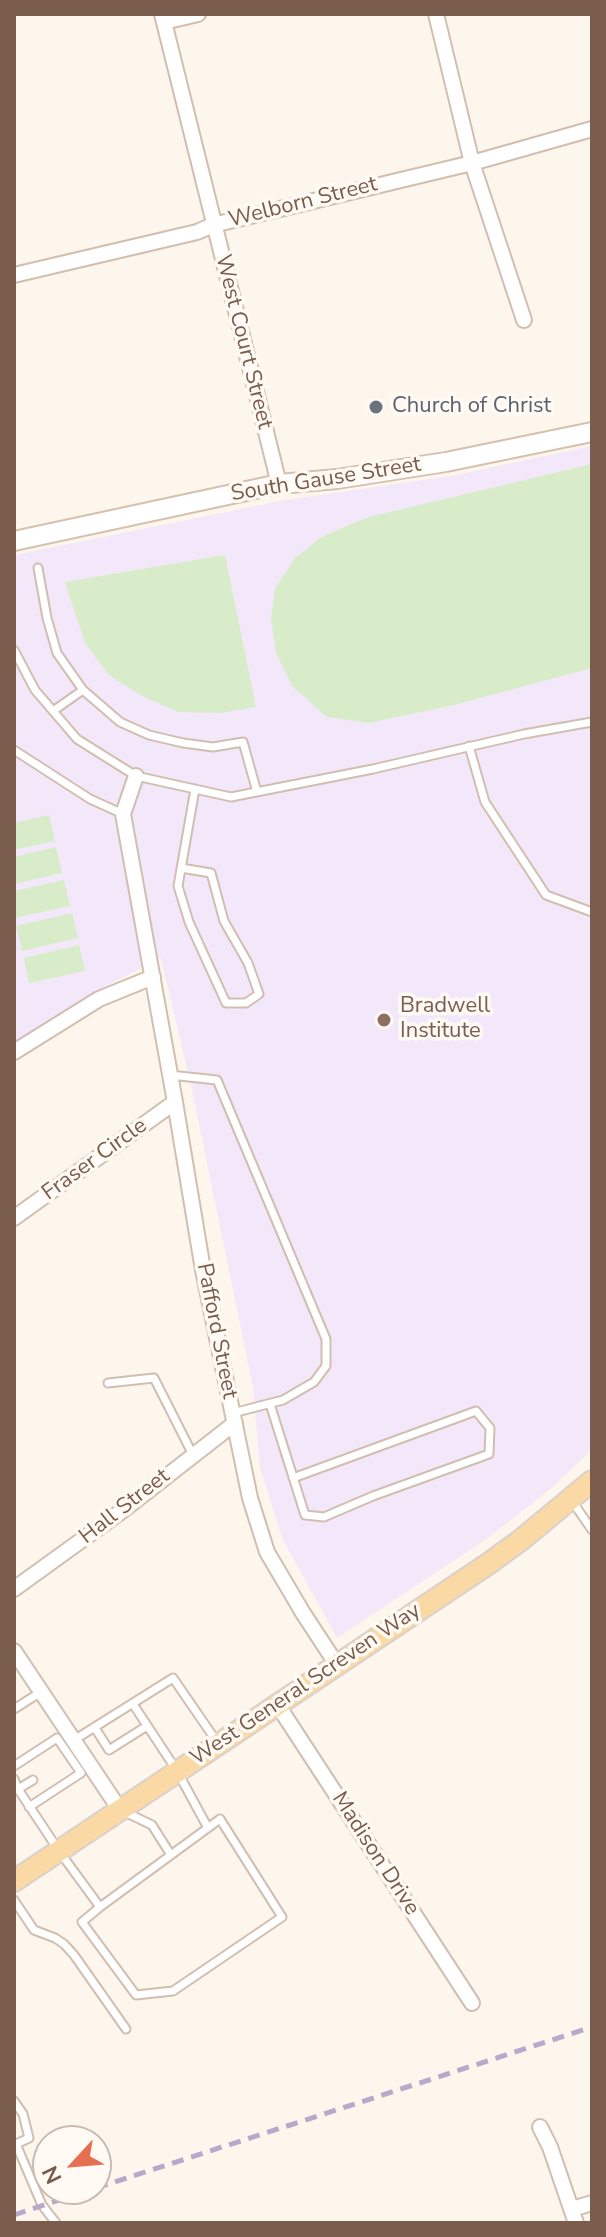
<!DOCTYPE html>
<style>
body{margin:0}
#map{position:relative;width:606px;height:2237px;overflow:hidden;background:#fdf6ec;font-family:"Nunito Sans",sans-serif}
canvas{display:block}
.frame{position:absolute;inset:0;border:16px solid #7a5c4d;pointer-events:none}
.north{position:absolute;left:32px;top:2125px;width:80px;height:80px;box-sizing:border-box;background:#fffaf3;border:2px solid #cabbb1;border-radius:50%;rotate:244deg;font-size:22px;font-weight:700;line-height:32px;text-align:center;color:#7a5c4d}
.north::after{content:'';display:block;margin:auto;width:28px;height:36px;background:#e76f51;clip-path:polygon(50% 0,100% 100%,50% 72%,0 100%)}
</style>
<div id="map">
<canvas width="606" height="2237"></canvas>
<div class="frame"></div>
<div class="north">N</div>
</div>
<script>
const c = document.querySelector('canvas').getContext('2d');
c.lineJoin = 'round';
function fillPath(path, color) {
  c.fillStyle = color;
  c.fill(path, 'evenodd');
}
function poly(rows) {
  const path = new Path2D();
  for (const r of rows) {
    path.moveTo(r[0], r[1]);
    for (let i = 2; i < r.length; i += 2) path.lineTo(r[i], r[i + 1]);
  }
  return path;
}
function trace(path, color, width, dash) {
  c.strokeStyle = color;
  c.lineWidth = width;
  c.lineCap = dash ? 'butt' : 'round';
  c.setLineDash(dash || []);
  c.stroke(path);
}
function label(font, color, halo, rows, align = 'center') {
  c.font = font + ' "Nunito Sans",sans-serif';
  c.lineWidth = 7;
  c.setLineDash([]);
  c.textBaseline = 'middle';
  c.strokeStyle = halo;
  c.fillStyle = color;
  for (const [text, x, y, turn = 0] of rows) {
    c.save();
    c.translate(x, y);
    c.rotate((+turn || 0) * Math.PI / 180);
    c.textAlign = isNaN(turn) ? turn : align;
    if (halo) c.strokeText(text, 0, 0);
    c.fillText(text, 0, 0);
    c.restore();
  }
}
fillPath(poly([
 [592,446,592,1450,549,1490,488,1538,337,1638,283,1540,260,1468,253,1388,192,1090,161,958,87,996,14,1044,14,555,285,500,450,476]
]), '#f3e8fa');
fillPath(poly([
 [592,464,592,668,454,705,369,723,327,717,292,686,276,653,271,619,275,589,295,558,323,536,369,517],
 [225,555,256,707,221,713,178,712,140,695,108,674,85,643,65,582],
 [49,815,55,841,14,850,14,823],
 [56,847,62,873,14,884,14,857],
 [64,880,70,906,15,918,14,891],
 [72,913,78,938,22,951,16,926],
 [79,945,85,971,29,983,24,958]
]), '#d8ecc9');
const lane = poly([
 [38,568,47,618,57,653,83,690,120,722,149,735,183,743,213,747,243,742,257,792],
 [14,650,35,690,77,739,136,776,231,797,373,769,524,734,592,722],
 [53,711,83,690],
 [469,746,485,802,546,895,592,912],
 [14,750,90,799,123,814],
 [181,868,211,873,224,921,248,963,259,994,246,1003,226,1003,189,922,178,886,195,789],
 [170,1075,217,1080,326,1339,326,1366,314,1382,283,1400,233,1413],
 [108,1383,154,1378,193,1455],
 [270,1404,305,1515,324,1517,373,1496,489,1454,490,1428,476,1411,293,1478],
 [572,1501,592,1530],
 [133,1704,177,1771,208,1828],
 [14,1709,41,1692],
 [95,1728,109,1750,147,1726],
 [74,1740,173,1678,217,1742],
 [14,1766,57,1738,81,1773,29,1807],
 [14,1779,18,1789,59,1851,100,1907,82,1922,136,1995,173,1991,282,1917,220,1819,100,1907],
 [18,1789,33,1780],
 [125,1812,152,1825,171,1855],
 [14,1900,34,1930,55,1938,64,1944,74,1955,126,2029],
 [14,2101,23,2114,29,2138,14,2145],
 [16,2144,42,2205,56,2223]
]);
const street = poly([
 [162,14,279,484],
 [436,14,472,163,524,320],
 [164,22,198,14],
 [14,275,197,232,213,225,472,163,592,129],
 [136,776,123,814,175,1102,203,1270,250,1498,267,1552,303,1613,337,1665],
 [14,1052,99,999,153,977],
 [14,1218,175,1102],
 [14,1589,126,1508,235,1423],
 [14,1651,120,1810],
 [277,1704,472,2003],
 [540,2127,550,2147,576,2223],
 [572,2209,592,2203]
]);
const secondary = poly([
 [14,541,279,484,337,479,446,462,592,432]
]);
const primary = poly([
 [14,1881,488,1564,521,1540,592,1481]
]);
trace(lane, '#d1beb0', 11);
trace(street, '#d1beb0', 18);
trace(secondary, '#d6c0b0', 22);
trace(primary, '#dad1cd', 24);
trace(lane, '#fff', 7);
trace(street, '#fff', 14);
trace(secondary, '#fff', 18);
trace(primary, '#fbd9a5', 20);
trace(poly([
 [96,2188,592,2027],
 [14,2215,92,2189]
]), '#b9a8c9', 5, [12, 8]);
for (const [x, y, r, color] of [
 [376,407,8,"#6b7280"],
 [384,1020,8,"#8d6e63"]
]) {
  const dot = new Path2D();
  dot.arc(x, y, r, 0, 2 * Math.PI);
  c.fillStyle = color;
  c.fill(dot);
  trace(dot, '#fffaf3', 3);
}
label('22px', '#7a5c4d', '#fffaf3', [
 ["Welborn Street",303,203,-14],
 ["West Court Street",243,342,76],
 ["South Gause Street",326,480,-9],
 ["Fraser Circle",95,1160,-36],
 ["Pafford Street",216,1331,79],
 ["Hall Street",125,1507,-38],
 ["West General Screven Way",306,1685,-34],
 ["Madison Drive",375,1854,57]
]);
label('22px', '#5b616d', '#fffaf3', [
 ["Church of Christ",392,407]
], 'left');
label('22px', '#785e54', '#fffaf3', [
 ["Bradwell",400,1007],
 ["Institute",400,1032]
], 'left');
</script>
